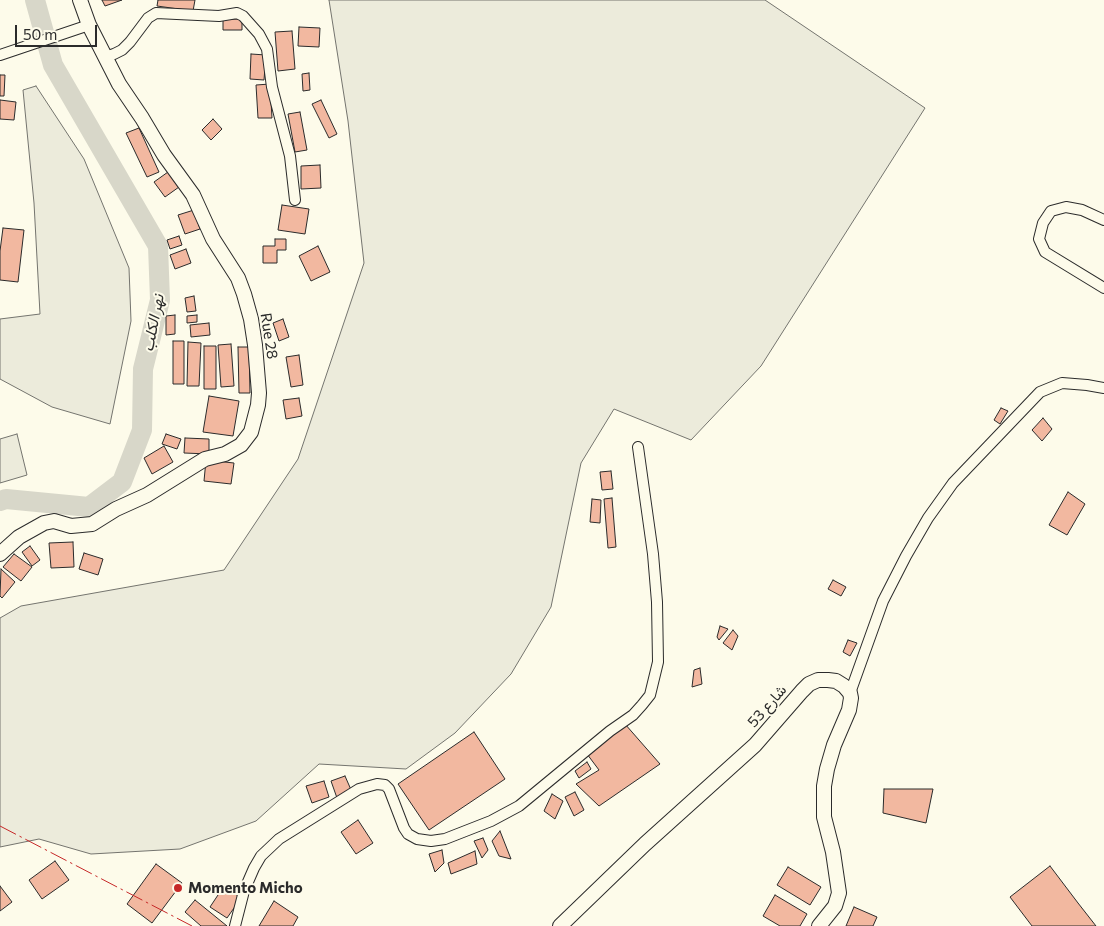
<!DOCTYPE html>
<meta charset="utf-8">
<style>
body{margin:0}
#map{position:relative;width:1104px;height:926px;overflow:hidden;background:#fdfbea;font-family:Commissioner,sans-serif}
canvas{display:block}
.scale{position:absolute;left:15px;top:25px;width:82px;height:22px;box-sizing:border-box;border:2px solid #2b2b2b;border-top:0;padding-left:6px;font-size:15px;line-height:18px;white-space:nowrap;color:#2b2b2b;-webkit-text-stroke:4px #fdfbea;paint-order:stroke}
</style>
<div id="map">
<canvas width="1104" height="926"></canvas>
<div class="scale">50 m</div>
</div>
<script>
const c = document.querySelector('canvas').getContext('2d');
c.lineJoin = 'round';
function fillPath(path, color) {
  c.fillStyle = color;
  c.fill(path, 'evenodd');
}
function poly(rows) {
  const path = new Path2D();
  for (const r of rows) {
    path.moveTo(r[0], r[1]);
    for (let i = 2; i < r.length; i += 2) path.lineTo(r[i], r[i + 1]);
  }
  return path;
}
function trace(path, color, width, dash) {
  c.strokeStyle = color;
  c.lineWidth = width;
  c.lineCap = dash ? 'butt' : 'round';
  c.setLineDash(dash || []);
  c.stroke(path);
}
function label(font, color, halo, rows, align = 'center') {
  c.font = font + ' Commissioner,Vazirmatn,sans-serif';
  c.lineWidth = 4;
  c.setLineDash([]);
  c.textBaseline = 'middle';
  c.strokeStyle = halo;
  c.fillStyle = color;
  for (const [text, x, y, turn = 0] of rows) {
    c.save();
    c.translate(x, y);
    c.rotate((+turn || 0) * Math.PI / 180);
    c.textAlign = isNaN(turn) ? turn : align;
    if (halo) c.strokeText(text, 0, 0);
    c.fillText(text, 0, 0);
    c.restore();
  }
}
const green = poly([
 [329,0,765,0,925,108,761,366,691,440,614,409,581,463,551,607,511,674,455,733,406,769,319,764,256,821,180,849,91,854,39,839,0,847,0,618,21,606,224,570,298,459,364,263,348,121,329,0],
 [36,86,84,159,129,268,131,321,110,424,52,407,0,379,0,319,40,314,34,203,23,90,36,86],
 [17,434,27,475,0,483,0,439,17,434]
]);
fillPath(green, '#ecebdb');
trace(green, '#74746e', 1);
trace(poly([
 [0,501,6,499,89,507,122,482,142,430,143,369,160,300,158,246,53,65,35,0]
]), '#d8d7c9', 20);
const building = poly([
 [102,0,122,0,105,6,102,0],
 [158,0,195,0,193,11,157,6,158,0],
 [223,19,242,19,242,30,223,30,223,19],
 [299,27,320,28,319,47,298,46,299,27],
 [292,31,295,69,278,71,275,32,292,31],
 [251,54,266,55,264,80,250,79,251,54],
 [309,73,310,90,303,91,302,74,309,73],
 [0,75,5,75,4,96,0,96,0,75],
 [270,84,272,118,258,118,256,85,270,84],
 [0,100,16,102,14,120,0,119,0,100],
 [321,100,337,134,329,138,312,104,321,100],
 [300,112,307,150,295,152,288,114,300,112],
 [213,119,222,129,211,140,202,130,213,119],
 [139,128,159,172,147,177,126,133,139,128],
 [320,165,321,188,301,189,301,166,320,165],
 [168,172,179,187,165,197,154,182,168,172],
 [282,205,309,209,305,234,278,230,282,205],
 [194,210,200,229,185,234,178,215,194,210],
 [3,228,24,230,18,282,0,280,0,251,3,228],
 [179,236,182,245,170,249,167,240,179,236],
 [275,239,286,239,286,250,277,250,277,263,263,263,263,246,275,246,275,239],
 [318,246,330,272,311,281,299,256,318,246],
 [186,249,191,263,175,269,170,255,186,249],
 [194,296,196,311,187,312,185,298,194,296],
 [175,315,175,334,166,335,166,316,175,315],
 [197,315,197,322,187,323,187,316,197,315],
 [283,319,289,337,279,341,273,323,283,319],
 [209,323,210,335,191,337,190,325,209,323],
 [173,341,184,341,184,384,173,384,173,341],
 [188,342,201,343,199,386,187,386,188,342],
 [231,344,234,386,221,387,218,345,231,344],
 [204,346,216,346,216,389,204,389,204,346],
 [238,347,249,347,250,393,239,393,238,347],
 [299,355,303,385,291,387,286,357,299,355],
 [209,396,239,401,233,436,203,432,209,396],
 [299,398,302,416,286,419,283,400,299,398],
 [1001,408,1008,411,1000,424,994,420,1001,408],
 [1043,418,1052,429,1042,441,1032,430,1043,418],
 [166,434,181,439,177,449,162,444,166,434],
 [185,438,209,439,209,454,184,453,185,438],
 [164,446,173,462,152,474,144,458,164,446],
 [206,460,234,463,231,484,204,481,206,460],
 [611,471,613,489,602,490,600,472,611,471],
 [1068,492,1085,504,1067,535,1049,525,1068,492],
 [612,498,616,547,608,548,604,499,612,498],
 [592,499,601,500,600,523,590,522,592,499],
 [73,542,74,567,51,568,49,543,73,542],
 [30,546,40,560,32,566,22,552,30,546],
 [84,553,103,559,98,575,79,569,84,553],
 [14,554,32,567,21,581,3,567,14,554],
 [1,569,15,582,2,598,0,596,1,569],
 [833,580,846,587,841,596,828,589,833,580],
 [720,626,728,629,719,640,717,637,720,626],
 [733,630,738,636,732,650,723,643,733,630],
 [848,640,857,643,850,656,843,652,848,640],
 [700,668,702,684,692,687,694,670,700,668],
 [625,724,660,764,599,806,576,784,599,770,587,754,625,724],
 [474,732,505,779,429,830,398,784,474,732],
 [587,762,591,769,579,778,575,771,587,762],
 [345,776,352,792,337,798,331,781,345,776],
 [324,781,329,797,312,803,306,786,324,781],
 [884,789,933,789,926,823,883,813,884,789],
 [575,792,584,810,574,816,565,797,575,792],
 [552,794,563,801,555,819,544,811,552,794],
 [358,820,373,843,356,854,341,832,358,820],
 [500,831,511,859,499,856,492,841,500,831],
 [483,838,488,850,482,858,474,841,483,838],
 [442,850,444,863,435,872,429,854,442,850],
 [475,851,477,864,451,874,448,863,475,851],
 [55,861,69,880,42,899,29,880,55,861],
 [156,864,182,883,152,923,127,904,156,864],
 [1050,866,1078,903,1096,926,1032,926,1010,897,1050,866],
 [788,867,821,887,810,905,777,885,788,867],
 [0,886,12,902,0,911,0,886],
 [224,886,241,898,227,918,210,907,224,886],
 [775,895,807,914,800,926,780,926,763,916,775,895],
 [195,900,227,926,201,926,185,912,195,900],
 [274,901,298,917,293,926,259,926,274,901],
 [854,907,877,917,873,926,846,926,854,907]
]);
fillPath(building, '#f2b8a0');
trace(building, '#2b2b2b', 1);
const street = poly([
 [0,55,89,25],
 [105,57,114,54,122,50,130,42,148,18,156,13,219,16,237,13,243,16,259,34,267,49,272,87,290,156,295,200],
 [1104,220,1082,210,1066,207,1051,211,1043,223,1039,239,1045,252,1104,288],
 [850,693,883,601,906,556,928,518,953,483,1040,392,1062,383,1087,385,1104,388],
 [235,926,244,891,254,868,261,856,279,839,359,789,377,784,385,785,389,789,404,828,408,834,417,839,431,841,445,839,491,821,519,806,610,731,633,715,642,705,650,695,658,662,657,602,653,554,638,447]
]);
const secondary = poly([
 [0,554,19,537,44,523,54,521,71,526,92,524,116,509,147,495,205,459,225,454,241,445,251,432,258,405,259,393,255,345,251,319,244,294,238,278,213,239,193,195,164,155,142,118,119,84,89,25,80,0],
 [560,926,645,844,755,745,802,691,809,684,818,680,828,680,836,681,844,686,850,693,851,698,849,710,834,745,827,769,824,786,824,817,833,852,839,893,835,906,819,926]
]);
trace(street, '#2b2b2b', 12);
trace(secondary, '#2b2b2b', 16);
trace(street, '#fdfbea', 10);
trace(secondary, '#fdfbea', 14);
trace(poly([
 [0,826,192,926]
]), '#c62828', 1, [18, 4, 2.5, 4]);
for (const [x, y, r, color] of [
 [178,888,5,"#c62828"]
]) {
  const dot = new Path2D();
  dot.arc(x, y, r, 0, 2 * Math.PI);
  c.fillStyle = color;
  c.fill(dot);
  trace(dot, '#fdfbea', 2);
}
label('15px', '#2b2b2b', '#fdfbea', [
 ["Rue 28",269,336,81],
 ["شارع 53",767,706,-49]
]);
label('bold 15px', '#2b2b2b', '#fdfbea', [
 ["Momento Micho",188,888]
], 'left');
label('italic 16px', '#2b2b2b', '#fdfbea', [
 ["نهر الكلب",153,323,-79]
]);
</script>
